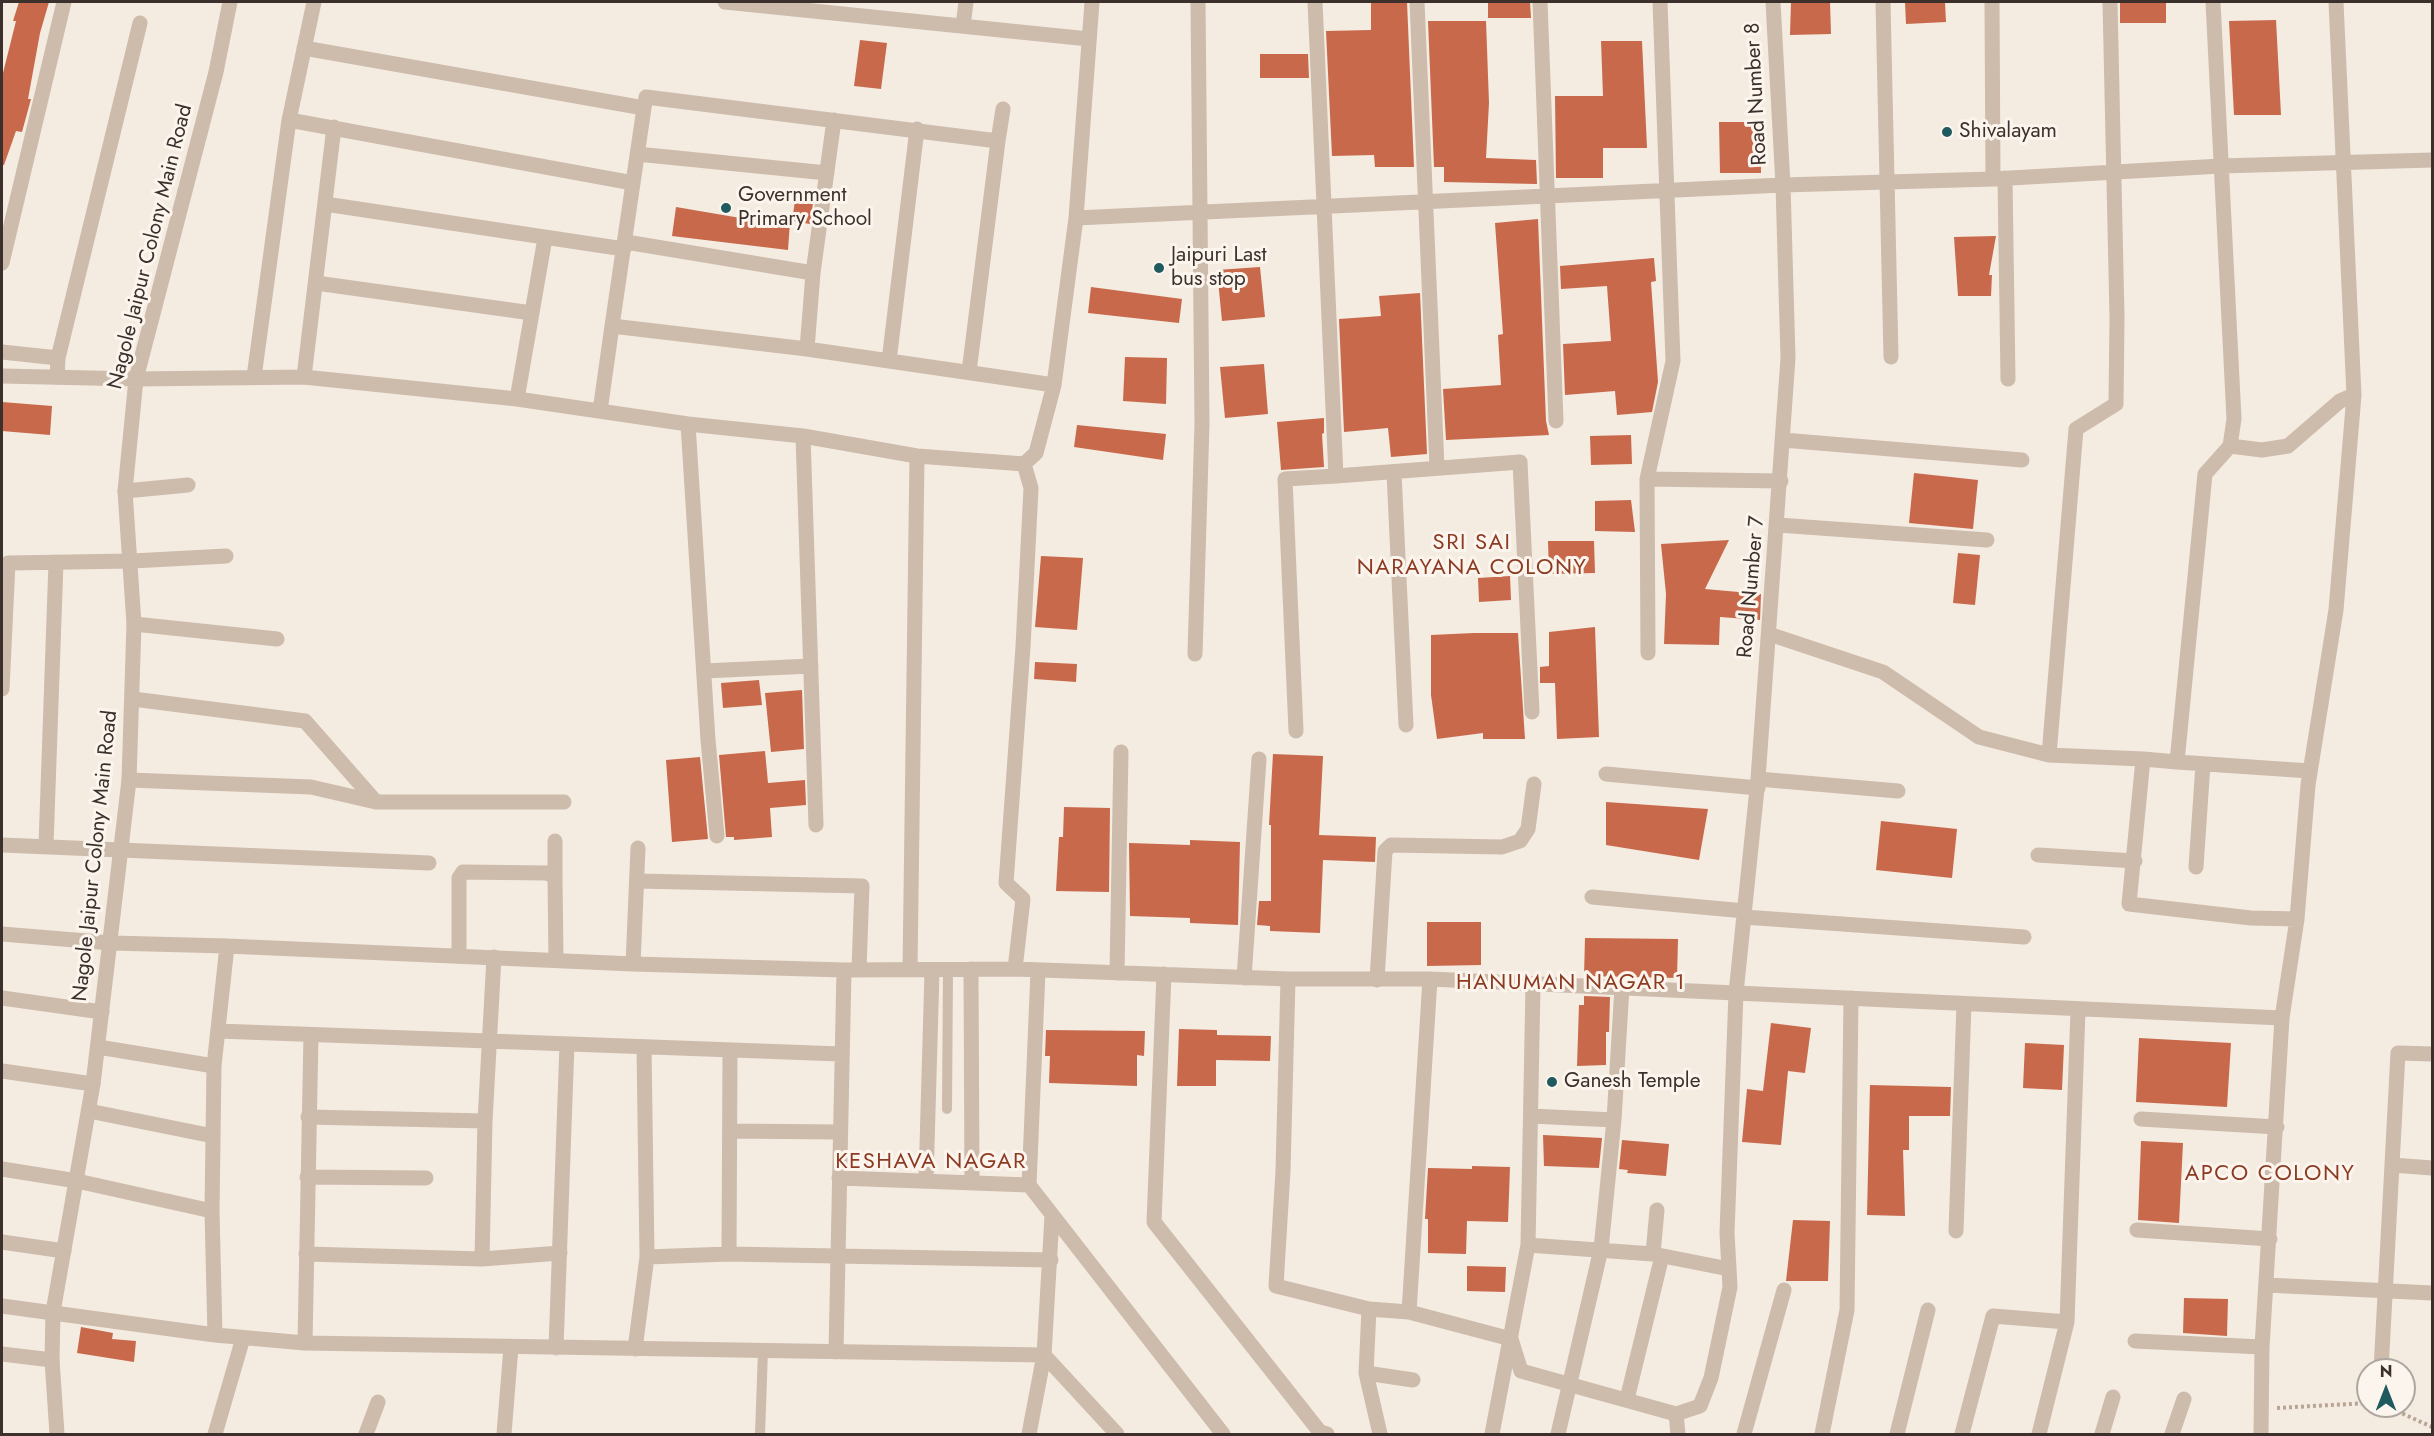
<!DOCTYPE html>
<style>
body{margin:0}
#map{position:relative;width:2434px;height:1436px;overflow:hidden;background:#f4ebe1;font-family:Jost,sans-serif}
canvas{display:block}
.frame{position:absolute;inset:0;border:3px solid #3b302b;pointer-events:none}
.north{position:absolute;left:2356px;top:1358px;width:60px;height:60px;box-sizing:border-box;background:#fbf5ee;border:2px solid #aea6a0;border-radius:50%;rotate:0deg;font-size:16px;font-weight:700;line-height:24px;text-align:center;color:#3b302b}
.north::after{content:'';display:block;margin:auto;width:21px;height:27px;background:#1f5a5e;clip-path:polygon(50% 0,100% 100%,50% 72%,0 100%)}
</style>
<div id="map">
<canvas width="2434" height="1436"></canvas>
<div class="frame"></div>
<div class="north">N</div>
</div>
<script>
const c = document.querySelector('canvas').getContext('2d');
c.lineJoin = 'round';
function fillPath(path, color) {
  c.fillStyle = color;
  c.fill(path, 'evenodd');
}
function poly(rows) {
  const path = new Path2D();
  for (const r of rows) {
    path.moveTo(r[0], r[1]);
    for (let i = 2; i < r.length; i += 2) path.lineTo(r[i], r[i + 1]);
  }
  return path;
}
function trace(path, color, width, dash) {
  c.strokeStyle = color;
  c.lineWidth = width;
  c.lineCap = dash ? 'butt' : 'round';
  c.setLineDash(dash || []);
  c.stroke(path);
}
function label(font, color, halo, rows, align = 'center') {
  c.font = font + ' Jost,sans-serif';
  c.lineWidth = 6;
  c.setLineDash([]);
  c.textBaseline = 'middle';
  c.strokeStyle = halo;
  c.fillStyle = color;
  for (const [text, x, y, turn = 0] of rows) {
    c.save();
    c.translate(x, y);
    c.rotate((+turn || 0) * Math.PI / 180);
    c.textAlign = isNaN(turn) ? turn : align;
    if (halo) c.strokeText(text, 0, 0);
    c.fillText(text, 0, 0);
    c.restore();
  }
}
fillPath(poly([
 [19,2,49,2,40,33,28,99,31,99,22,132,16,131,4,165,2,165,2,77,16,21,13,21],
 [1371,2,1407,2,1414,167,1375,167,1374,155,1332,156,1326,31,1371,30],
 [1488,2,1530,2,1531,18,1488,18],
 [1791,2,1830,2,1831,34,1790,35],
 [1905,2,1945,2,1946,22,1906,24],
 [2120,3,2166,3,2166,23,2120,23],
 [2276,20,2281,115,2234,115,2229,21],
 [1428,21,1486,21,1489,103,1486,158,1536,160,1537,184,1444,182,1444,167,1434,167],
 [860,40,887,43,881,89,854,86],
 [1601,41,1642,41,1647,148,1603,148,1603,178,1556,178,1555,96,1603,96],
 [1260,54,1308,54,1309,78,1260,78],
 [1719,122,1760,122,1761,173,1720,173],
 [796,194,814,196,810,224,792,221],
 [676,207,758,221,790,222,788,250,672,236],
 [1538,219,1546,421,1549,435,1446,440,1443,389,1501,385,1498,335,1503,334,1495,223],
 [1996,236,1989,275,1992,275,1991,296,1958,296,1954,237],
 [1654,258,1656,281,1651,282,1658,382,1652,412,1617,415,1615,391,1565,395,1563,344,1611,341,1607,286,1561,289,1560,266],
 [1260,267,1265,317,1222,321,1217,270],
 [1091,287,1182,299,1179,323,1088,313],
 [1420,293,1427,454,1391,457,1388,428,1344,432,1339,319,1381,316,1379,296],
 [1125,357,1167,358,1166,404,1123,401],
 [1264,364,1268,414,1225,418,1220,367],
 [2,402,52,406,50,435,2,431],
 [1324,418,1324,433,1322,434,1324,467,1281,470,1277,422],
 [1077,425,1166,434,1163,460,1074,447],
 [1631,435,1632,464,1591,465,1590,436],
 [1914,473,1978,480,1973,529,1909,523],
 [1631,500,1635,532,1595,531,1595,501],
 [1729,540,1705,589,1761,594,1760,620,1720,617,1719,645,1664,644,1666,594,1661,544],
 [1548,541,1594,541,1595,573,1549,574],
 [1958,553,1980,555,1975,605,1953,603],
 [1041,556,1083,558,1077,630,1035,627],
 [1510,576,1511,600,1479,602,1478,578],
 [1595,627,1599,737,1557,739,1555,683,1540,683,1540,667,1549,666,1549,632],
 [1474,633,1518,633,1525,739,1483,739,1483,733,1437,739,1431,695,1431,635],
 [1035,662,1077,664,1076,682,1034,679],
 [759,680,762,705,723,708,721,683],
 [802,690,804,749,771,752,765,693],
 [765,751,768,783,805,780,806,805,770,808,772,837,734,840,734,837,726,837,719,755],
 [1273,754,1323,756,1319,835,1376,837,1375,862,1323,860,1320,933,1270,931,1270,926,1257,925,1259,901,1271,901,1271,825,1269,825],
 [700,757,708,839,672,842,666,760],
 [1606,802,1708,809,1699,860,1606,845],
 [1064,807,1110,808,1109,892,1056,891,1059,837,1063,837],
 [1881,821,1957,829,1952,878,1876,870],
 [1190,840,1240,842,1238,925,1190,923,1190,918,1130,916,1129,843,1190,845],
 [1427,922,1481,922,1481,965,1427,966],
 [1585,938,1678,939,1677,978,1584,976],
 [1584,996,1610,997,1609,1032,1606,1032,1606,1065,1577,1066,1579,1005,1584,1005],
 [1771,1023,1811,1028,1805,1073,1788,1071,1781,1145,1742,1142,1747,1089,1763,1091],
 [1179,1029,1217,1030,1217,1035,1271,1036,1270,1061,1216,1060,1216,1086,1177,1086],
 [1046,1030,1145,1031,1144,1056,1137,1055,1137,1086,1049,1083,1050,1056,1045,1056],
 [2139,1038,2231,1043,2227,1107,2136,1102],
 [2025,1043,2064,1045,2062,1090,2023,1088],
 [1870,1085,1951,1087,1950,1116,1909,1116,1909,1150,1903,1150,1905,1216,1867,1215],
 [1543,1135,1602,1138,1599,1168,1544,1166],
 [1622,1140,1669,1144,1666,1176,1627,1173,1628,1170,1619,1169],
 [2141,1141,2183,1143,2179,1223,2138,1220],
 [1472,1166,1510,1167,1508,1222,1467,1221,1466,1254,1428,1253,1428,1219,1425,1219,1428,1168,1472,1169],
 [1793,1220,1830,1221,1828,1281,1786,1281],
 [1467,1266,1506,1267,1505,1292,1467,1291],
 [2184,1298,2228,1299,2227,1336,2183,1333],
 [81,1327,113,1333,112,1339,136,1341,134,1362,77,1353]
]), '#c8694b');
trace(poly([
 [2386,1406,2432,1427],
 [2277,1408,2368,1403]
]), '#b9a596', 4, [3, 3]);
trace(poly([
 [947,1109,948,970],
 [760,1434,763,1351]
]), '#cdbbac', 10);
trace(poly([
 [230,2,216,72,136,379,304,377,517,399,688,424,803,436,917,456,1024,464,1036,453,1054,385,1076,218,1092,2],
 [725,2,1089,39],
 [1417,2,1437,467],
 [1540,2,1556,421],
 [1883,2,1891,357],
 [1992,2,1993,179],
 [2110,2,2117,317,2116,404,2076,429,2049,755,2143,759,2129,904,2251,918,2297,919],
 [963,26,966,2],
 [304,48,644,108,646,97,998,141,969,372],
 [644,108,612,326,807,349,1054,385],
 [289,120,633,183],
 [998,141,1003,109],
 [637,154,827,173],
 [2005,178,2008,379],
 [325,204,624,249],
 [1076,218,1783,185,1993,179,2221,166,2432,160],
 [626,242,813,273],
 [2,263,64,2],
 [316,283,532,313],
 [807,349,813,273,834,120],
 [2,352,58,358],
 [889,361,917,129],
 [57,377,58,358,140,23],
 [254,377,289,120,314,2],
 [304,377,334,127],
 [517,399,545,238],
 [600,411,612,326],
 [688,424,708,740,717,836],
 [803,436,816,825],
 [1783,440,2022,460],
 [2230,446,2262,450,2288,446,2340,401,2354,395],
 [1394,473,1406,725],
 [1336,476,1520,462,1532,712],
 [1647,479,1781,481],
 [125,491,188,485],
 [1778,525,1987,540],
 [134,624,277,639],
 [1769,634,1883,672,1979,737,2049,755],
 [1648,653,1647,479,1673,361,1660,2],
 [1195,654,1202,424,1198,2],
 [704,671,811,666],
 [2,689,8,563,132,561,226,556],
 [133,699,305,721,376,802,564,802],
 [1296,731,1285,479,1336,476,1315,2],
 [2143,759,2177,762,2205,474,2230,446,2234,419,2213,2],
 [2177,762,2310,771],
 [1606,774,1758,788],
 [1758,779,1898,791],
 [129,780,311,787,376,802],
 [2,845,429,863],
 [46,845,56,562],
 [2038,855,2135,861],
 [2196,867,2203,764],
 [555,877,555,841],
 [638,881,862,886,859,969],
 [1592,897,1745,911],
 [1744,917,2024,937],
 [2,934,111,943,227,946,633,964,844,970,1015,969,1288,979,1430,979,2282,1018],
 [459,956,459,878,463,872,547,873,555,877,556,960],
 [633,964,638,848],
 [910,969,917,456],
 [971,969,972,1182],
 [1015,969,1023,899,1006,883,1023,647,1031,488,1024,464],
 [1117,973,1121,752],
 [1164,974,1154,1222,1320,1432,1327,1434],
 [1244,978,1259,759],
 [1288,979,1283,1171,1276,1286,1369,1309,1409,1312,1511,1339,1521,1371,1676,1414,1678,1434],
 [1377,980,1385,851,1391,845,1502,847,1520,841,1528,829,1534,784],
 [2,998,102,1012],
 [218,1031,841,1054],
 [98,1047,214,1066],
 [2,1071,93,1084],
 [89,1111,213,1136],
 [1531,1116,1614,1120],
 [308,1117,485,1121],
 [2141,1119,2277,1127],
 [730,1131,840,1132],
 [2392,1165,2432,1168],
 [2,1169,77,1181,212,1211],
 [307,1177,426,1178],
 [839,1178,1029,1185,1223,1434],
 [926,1181,932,971],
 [1029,1185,1038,971],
 [2137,1230,2270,1239],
 [1956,1231,1964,1004],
 [2,1242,64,1251],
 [1528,1245,1653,1254,1729,1269],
 [306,1254,482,1259,560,1253],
 [729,1254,730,1051],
 [1653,1254,1657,1210],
 [647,1257,729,1254,1051,1260],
 [482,1259,485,1121,494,957],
 [2266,1285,2432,1293],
 [2,1306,215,1335,305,1343,1044,1355,1117,1434],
 [1369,1309,1366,1373,1380,1434],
 [1409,1312,1430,979],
 [215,1335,212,1211,214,1066,227,946],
 [2135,1341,2262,1347],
 [305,1343,311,1035],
 [556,1348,567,1044],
 [635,1349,647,1257,644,1047],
 [836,1352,844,970],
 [2,1354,52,1360],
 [2381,1370,2398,1053,2432,1054],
 [1366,1373,1413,1380],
 [1627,1399,1662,1256],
 [1676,1414,1700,1406,1711,1378,1730,1287,1727,1233,1736,993,1758,779,1788,358,1783,185,1773,2],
 [215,1434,243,1338],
 [366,1434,378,1402],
 [504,1434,511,1347],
 [1029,1434,1044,1355,1052,1216],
 [1492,1434,1528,1245,1533,985],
 [1558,1434,1601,1249,1614,1120,1622,987],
 [1744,1434,1784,1290],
 [1822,1434,1847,1310,1851,998],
 [1897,1434,1928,1310],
 [1962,1434,1993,1316,2067,1322],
 [2039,1434,2067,1322,2078,1010],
 [2102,1434,2113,1397],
 [2172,1434,2184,1399],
 [2261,1434,2262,1347,2282,1018,2297,919,2308,785,2336,610,2354,395,2336,2]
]), '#cdbbac', 15);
trace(poly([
 [2,376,136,379,125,491,134,624,129,780,93,1084,53,1312,52,1360,57,1434]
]), '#cdbbac', 15);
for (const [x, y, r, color] of [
 [1947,132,6,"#1f5a5e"],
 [726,208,6,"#1f5a5e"],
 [1159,268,6,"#1f5a5e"],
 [1552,1082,6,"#1f5a5e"]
]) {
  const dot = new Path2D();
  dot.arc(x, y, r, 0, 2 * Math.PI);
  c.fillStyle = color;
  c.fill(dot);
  trace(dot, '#fbf5ee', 2);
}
label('21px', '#3b302b', '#fbf5ee', [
 ["Road Number 8",1757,94,-93],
 ["Nagole Jaipur Colony Main Road",151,247,-76],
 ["Road Number 7",1752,587,-85],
 ["Nagole Jaipur Colony Main Road",96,856,-84]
]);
label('21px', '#3b302b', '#fbf5ee', [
 ["Shivalayam",1959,132],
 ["Government",738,196],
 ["Primary School",738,220],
 ["Jaipuri Last",1171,256],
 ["bus stop",1171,280],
 ["Ganesh Temple",1564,1082]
], 'left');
c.letterSpacing = '1.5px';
label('22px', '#8c3b22', '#fbf5ee', [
 ["SRI SAI",1472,544],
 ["NARAYANA COLONY",1472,569],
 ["HANUMAN NAGAR 1",1571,984],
 ["KESHAVA NAGAR",931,1163],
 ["APCO COLONY",2270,1175]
]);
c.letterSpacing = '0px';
</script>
